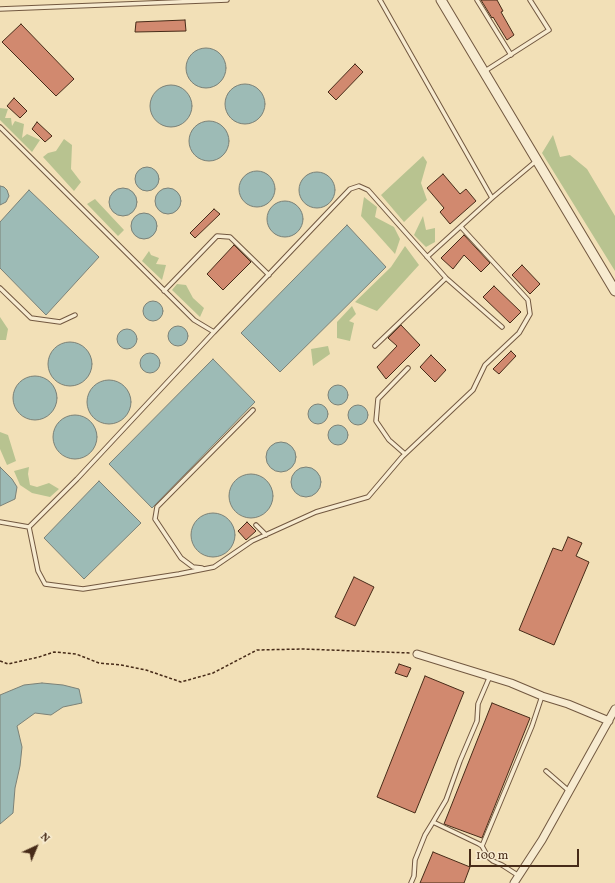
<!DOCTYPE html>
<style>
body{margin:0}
#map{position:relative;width:615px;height:883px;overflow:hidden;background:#f2e0b7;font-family:Vollkorn,serif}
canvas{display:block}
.north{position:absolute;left:16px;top:827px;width:40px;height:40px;-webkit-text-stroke:3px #f7ebd0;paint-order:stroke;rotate:44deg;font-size:11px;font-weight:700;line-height:16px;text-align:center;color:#472b18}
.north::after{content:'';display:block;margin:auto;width:14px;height:18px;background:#472b18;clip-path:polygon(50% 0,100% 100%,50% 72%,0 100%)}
.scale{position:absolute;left:469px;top:849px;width:110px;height:18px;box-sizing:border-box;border:2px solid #472b18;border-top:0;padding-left:5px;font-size:12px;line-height:14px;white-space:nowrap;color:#472b18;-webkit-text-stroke:3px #f7ebd0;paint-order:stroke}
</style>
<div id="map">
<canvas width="615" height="883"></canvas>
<div class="north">N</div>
<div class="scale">100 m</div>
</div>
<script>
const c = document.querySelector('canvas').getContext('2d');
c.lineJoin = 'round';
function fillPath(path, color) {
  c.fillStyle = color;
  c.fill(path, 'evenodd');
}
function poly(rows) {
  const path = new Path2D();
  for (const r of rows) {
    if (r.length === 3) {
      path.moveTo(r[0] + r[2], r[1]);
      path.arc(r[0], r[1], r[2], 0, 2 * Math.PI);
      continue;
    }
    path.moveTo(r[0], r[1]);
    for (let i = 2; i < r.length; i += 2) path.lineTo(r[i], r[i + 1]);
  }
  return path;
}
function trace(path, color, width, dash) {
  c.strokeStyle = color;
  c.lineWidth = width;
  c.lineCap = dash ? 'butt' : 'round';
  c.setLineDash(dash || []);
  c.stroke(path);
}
fillPath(poly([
 [0,108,8,109,5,118,11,118,12,126,15,121,24,124,22,138,27,134,40,140,32,152,0,120],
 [553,135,560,157,570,155,587,169,615,216,615,271,542,153],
 [64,139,72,145,71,169,81,182,74,191,43,157,48,153,56,151],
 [423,156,427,162,421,183,427,200,404,222,381,195],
 [364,197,377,207,375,217,394,227,400,239,395,254,361,216],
 [95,199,124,230,118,236,87,204],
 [423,216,426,230,435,228,435,242,426,247,414,235],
 [405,246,419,265,377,311,355,302,391,267],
 [149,251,151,255,159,258,156,264,166,265,162,280,142,261],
 [177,284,186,285,193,298,204,308,200,317,172,290],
 [352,306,356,314,349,321,354,323,350,341,337,338,337,322],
 [0,317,8,329,6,340,0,340],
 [328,346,330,354,313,366,311,349],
 [0,432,8,435,16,461,7,465,0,449],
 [29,467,28,474,30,485,37,487,49,483,59,489,50,497,32,493,20,485,14,471]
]), '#b8c390');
const water = poly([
 [206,68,20],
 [245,104,20],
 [171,106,21],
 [209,141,20],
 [147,179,12],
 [257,189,18],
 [317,190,18],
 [0,186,4,187,7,190,9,196,6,202,0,205,0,186],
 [168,201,13],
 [123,202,14],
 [29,190,99,257,46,315,0,268,0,222,29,190],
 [285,219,18],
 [144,226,13],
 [347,225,386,267,280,372,241,333,347,225],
 [153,311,10],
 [178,336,10],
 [127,339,10],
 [70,364,22],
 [150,363,10],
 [213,359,255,402,152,508,109,464,213,359],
 [35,398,22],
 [109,402,22],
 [338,395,10],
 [318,414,10],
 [358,415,10],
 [75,437,22],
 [338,435,10],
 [281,457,15],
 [0,467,12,479,17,487,15,499,0,506,0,467],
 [306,482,15],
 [251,496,22],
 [99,481,141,523,84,579,44,538,99,481],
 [213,535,22],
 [42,683,63,685,79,689,82,703,63,707,51,715,35,713,17,726,22,747,20,766,15,788,13,813,0,824,0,695,24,685,42,683]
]);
fillPath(water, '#9dbbb6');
trace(water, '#7b8177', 1);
const building = poly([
 [481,0,497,0,503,11,501,12,514,35,507,40,493,17,492,18,481,0],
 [185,20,186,31,135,32,136,22,185,20],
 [21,24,74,79,56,96,2,42,21,24],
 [355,64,363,72,336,100,328,92,355,64],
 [14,98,27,111,20,118,7,106,14,98],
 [37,122,52,136,45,142,32,129,37,122],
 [443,174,460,194,466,189,476,201,450,224,440,212,444,208,427,188,443,174],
 [214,209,220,214,195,238,190,233,214,209],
 [464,235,490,263,481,272,464,255,453,269,441,258,464,235],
 [234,245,251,262,223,290,207,274,234,245],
 [522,265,540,284,530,294,512,275,522,265],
 [494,286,521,312,510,323,483,297,494,286],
 [401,325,420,345,386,379,377,367,397,346,388,338,401,325],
 [511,351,516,356,499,374,493,369,511,351],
 [431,355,446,370,435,382,420,367,431,355],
 [247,522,256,531,246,540,238,531,247,522],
 [568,537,582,543,576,556,589,562,554,645,519,630,553,548,562,551,568,537],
 [354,577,374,587,355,626,335,617,354,577],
 [399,664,411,668,407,677,395,673,399,664],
 [425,676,464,692,415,813,377,797,425,676],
 [492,703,530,718,482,838,444,824,492,703],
 [433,852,470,867,464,883,420,883,433,852]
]);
fillPath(building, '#d1896f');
trace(building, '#472b18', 1);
const service = poly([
 [380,0,492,198],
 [477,0,511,55],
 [0,9,227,0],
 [485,71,549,30,530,0],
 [0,127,194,320,214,332,350,189,359,186,368,190,446,278,502,327],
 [427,257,492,198,536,161],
 [0,288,31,318,60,322,75,315],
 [164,291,217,236,230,237,269,275],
 [214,332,77,479,29,527,38,571,45,584,83,589,179,574,214,567,252,541,316,512,368,497,402,457,473,390,485,365,519,333,530,314,528,300,461,227],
 [375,346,446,278],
 [405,454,389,440,376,421,378,399,408,368],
 [0,522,29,527],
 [256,525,266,535],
 [202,568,193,567,181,558,155,519,157,507,253,410],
 [546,771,569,791],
 [482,846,479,844,433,822,446,800,460,761,477,721,478,704,490,676],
 [519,876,502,865,493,861,488,857,482,846,532,726,542,696],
 [411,883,414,876,415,860,425,835,433,822]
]);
const minor = poly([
 [417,654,511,683,542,696,568,704,609,721],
 [514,883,542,840,615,709]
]);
const tertiary = poly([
 [441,0,615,291]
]);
trace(service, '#725840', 5.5);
trace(minor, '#725840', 9);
trace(tertiary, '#725840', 11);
trace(poly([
 [0,661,8,664,39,657,54,652,76,654,99,663,121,665,146,670,181,682,213,673,257,650,303,649,410,653]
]), '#472b18', 1.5, [3, 2]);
trace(service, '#f7ebd0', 3.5);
trace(minor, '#f7ebd0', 7);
trace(tertiary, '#f7ebd0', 9);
</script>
